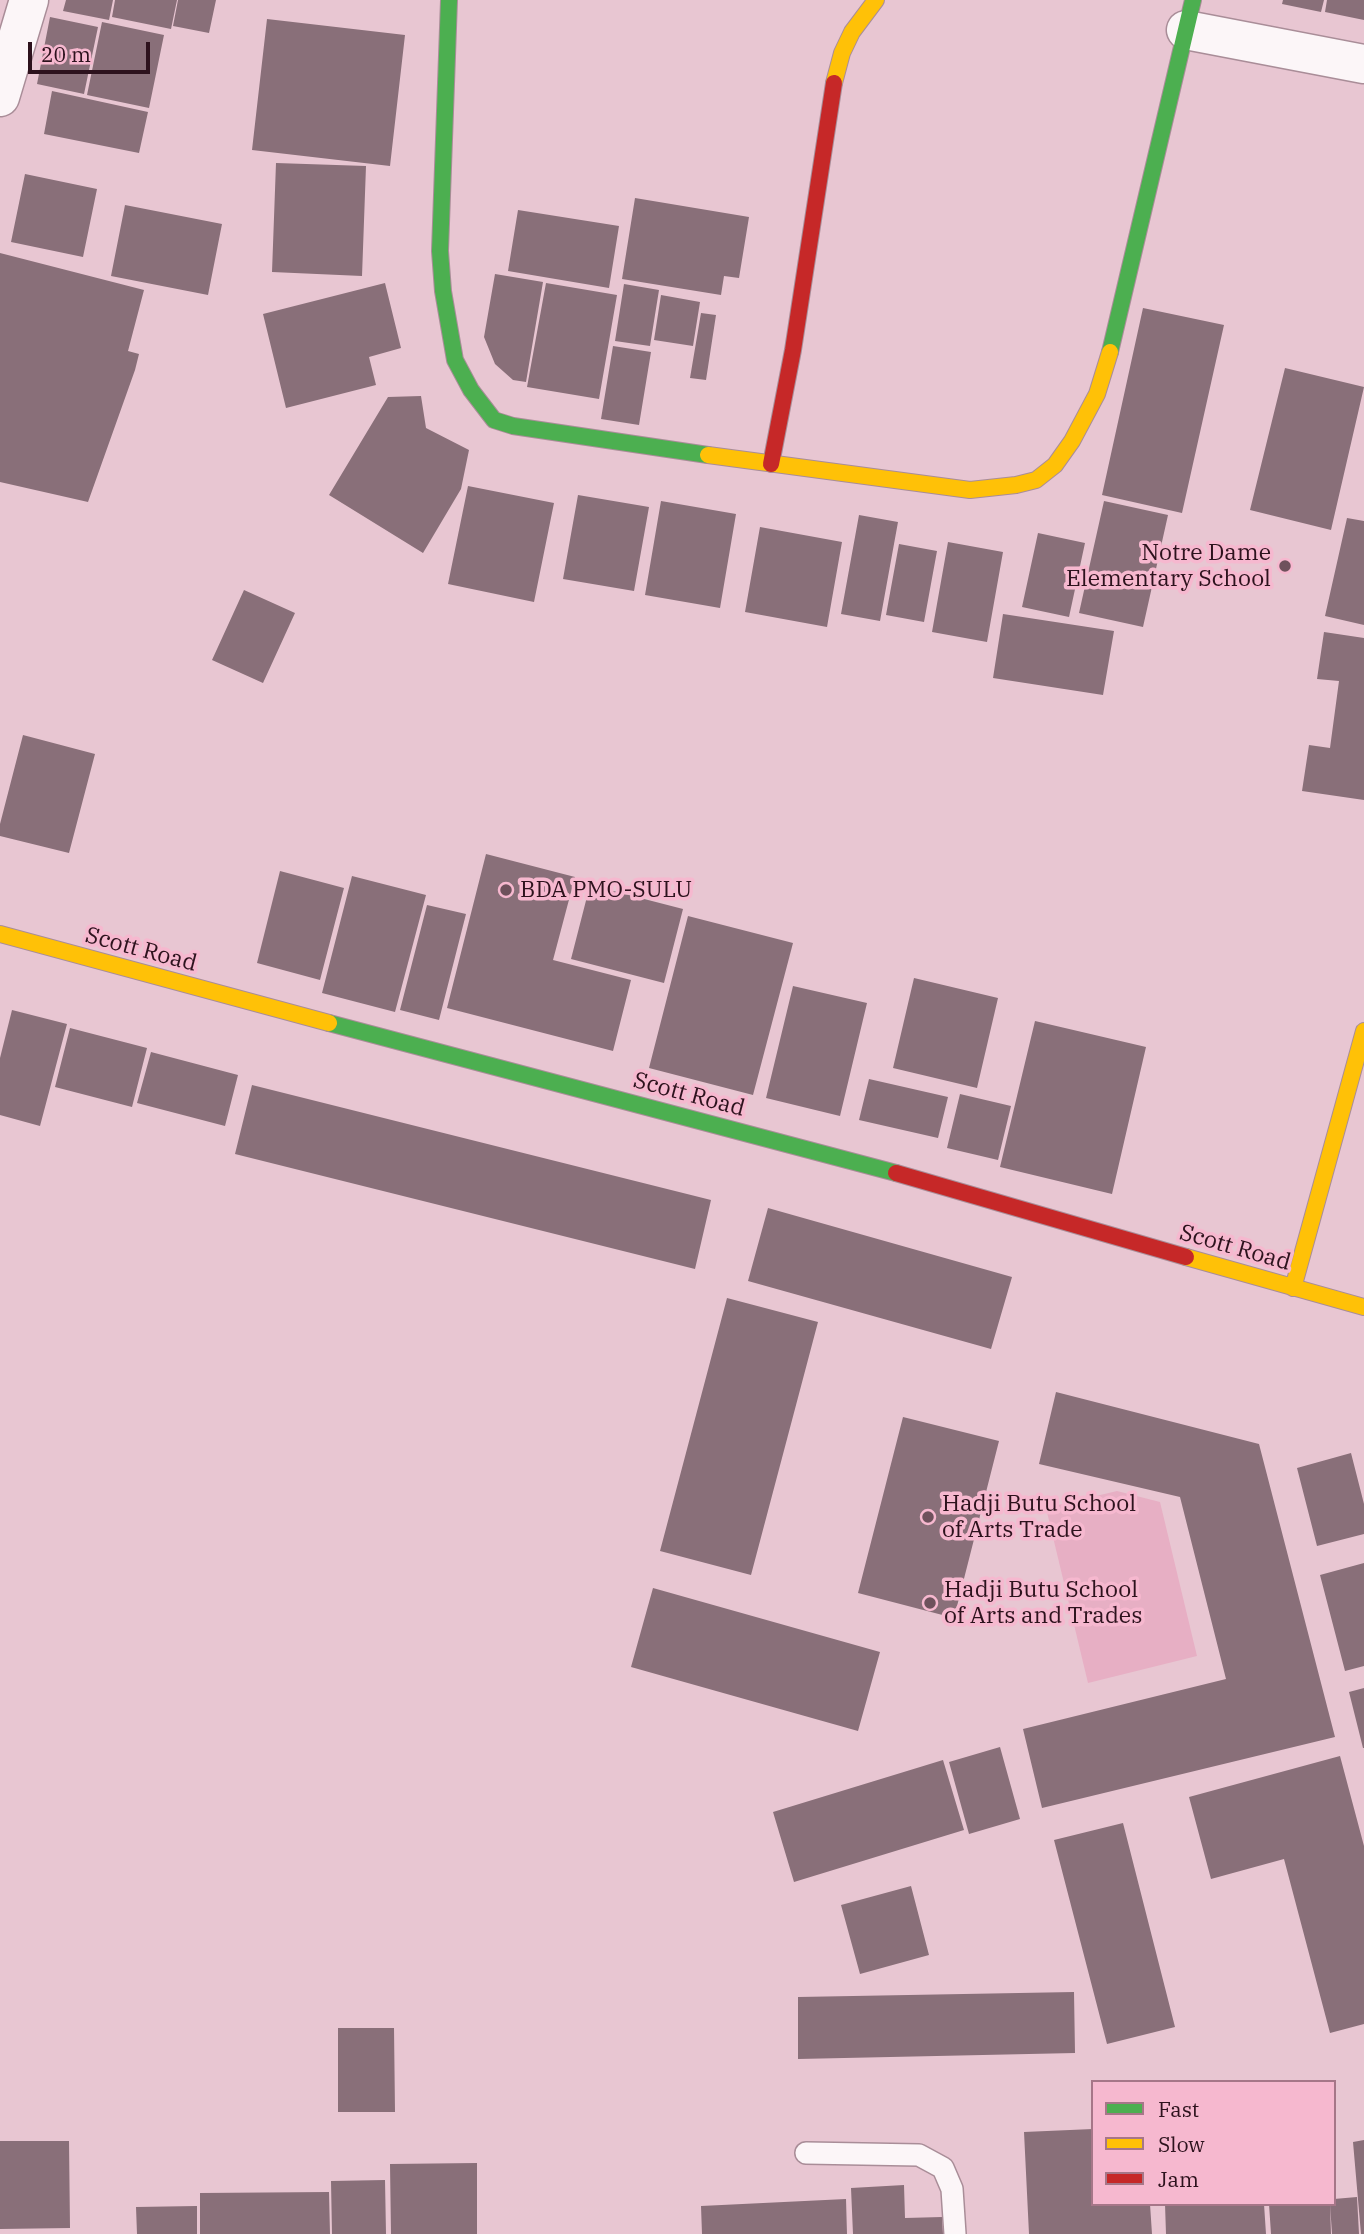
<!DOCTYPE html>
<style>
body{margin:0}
#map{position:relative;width:1364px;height:2234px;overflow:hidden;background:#e8c6d2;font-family:"IBM Plex Serif",serif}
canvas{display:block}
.legend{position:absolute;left:1091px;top:2080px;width:245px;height:126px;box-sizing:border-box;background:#f6b8cf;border:2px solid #a67688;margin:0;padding:9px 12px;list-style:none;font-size:21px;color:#2d121d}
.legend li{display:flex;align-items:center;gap:14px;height:35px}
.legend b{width:35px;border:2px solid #a67688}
.scale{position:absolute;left:28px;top:42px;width:122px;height:32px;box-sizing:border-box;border:4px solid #2d121d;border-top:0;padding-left:9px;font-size:21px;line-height:24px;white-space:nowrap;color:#2d121d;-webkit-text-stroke:5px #f6b8cf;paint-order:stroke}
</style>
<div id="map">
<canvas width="1364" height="2234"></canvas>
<ul class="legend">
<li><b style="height:9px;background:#4caf50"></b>Fast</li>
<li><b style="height:9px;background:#ffc107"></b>Slow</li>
<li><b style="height:9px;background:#c62828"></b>Jam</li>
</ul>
<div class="scale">20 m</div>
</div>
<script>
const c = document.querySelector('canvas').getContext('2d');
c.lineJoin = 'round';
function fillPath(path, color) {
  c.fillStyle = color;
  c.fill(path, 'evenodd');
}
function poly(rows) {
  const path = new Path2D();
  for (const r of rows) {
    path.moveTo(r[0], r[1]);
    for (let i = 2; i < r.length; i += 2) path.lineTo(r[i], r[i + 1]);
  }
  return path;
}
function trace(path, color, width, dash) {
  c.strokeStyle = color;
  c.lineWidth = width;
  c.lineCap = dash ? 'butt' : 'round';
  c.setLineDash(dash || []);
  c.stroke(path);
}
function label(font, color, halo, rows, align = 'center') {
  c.font = font + ' "IBM Plex Serif",serif';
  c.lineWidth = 7;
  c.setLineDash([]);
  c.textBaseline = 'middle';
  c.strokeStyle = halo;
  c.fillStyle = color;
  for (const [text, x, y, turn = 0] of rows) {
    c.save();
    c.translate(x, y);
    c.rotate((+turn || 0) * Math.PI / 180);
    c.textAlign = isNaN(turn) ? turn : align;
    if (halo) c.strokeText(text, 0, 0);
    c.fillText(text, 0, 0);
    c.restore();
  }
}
fillPath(poly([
 [1117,1491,1160,1502,1197,1656,1088,1683,1046,1508]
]), '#e7afc4');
fillPath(poly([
 [66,0,113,0,109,20,63,11],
 [115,0,177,0,171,29,112,17],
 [178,0,216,0,209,33,173,26],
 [1283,0,1324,0,1321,12,1282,4],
 [1327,0,1364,0,1364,20,1325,12],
 [50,17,98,27,84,94,37,84],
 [267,19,405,35,390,166,252,150],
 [102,22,164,35,149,108,87,95],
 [52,91,148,112,139,153,44,134],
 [276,163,366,166,362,276,272,272],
 [25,174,97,189,83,257,11,242],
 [635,198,749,217,739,278,724,276,721,295,622,279],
 [125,205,222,224,208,295,111,276],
 [518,210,619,226,609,288,508,271],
 [0,253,144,290,128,351,139,354,135,370,88,502,0,482],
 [495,274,543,282,526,382,513,380,495,364,484,337],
 [385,283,401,348,369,357,376,385,286,408,263,314],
 [546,283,617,295,599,399,527,387],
 [624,284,659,290,650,346,615,341],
 [661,295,700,302,693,346,654,340],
 [1143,308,1224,325,1182,513,1102,495],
 [701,313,716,315,706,380,690,378],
 [613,346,651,352,639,425,601,419],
 [1285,368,1364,387,1331,530,1250,510],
 [421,396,426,428,469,450,461,489,423,553,329,495,388,397],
 [468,486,554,503,534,602,448,584],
 [578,495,649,507,634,591,563,579],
 [661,501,736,514,720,608,645,595],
 [1104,501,1168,515,1143,627,1079,613],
 [859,515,898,522,880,621,841,614],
 [1347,518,1364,521,1364,625,1325,616],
 [760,527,842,542,827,627,745,612],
 [1038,533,1085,543,1069,617,1022,607],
 [948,542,1003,552,987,642,932,632],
 [899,544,937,551,924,622,886,615],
 [244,590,295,613,263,683,212,660],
 [1003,614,1114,631,1103,695,993,678],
 [1324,632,1364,638,1364,800,1302,791,1309,745,1330,748,1339,681,1317,679],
 [23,735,95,754,69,853,0,836,0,824],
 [486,854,575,877,553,960,631,980,613,1051,447,1008],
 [280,871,344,888,320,980,257,963],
 [352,876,426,895,395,1012,322,993],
 [590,885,683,909,664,983,571,959],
 [427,905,466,914,439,1020,400,1010],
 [688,916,793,943,753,1095,649,1068],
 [914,978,998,998,977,1088,893,1068],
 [793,986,867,1003,840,1116,766,1098],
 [12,1010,67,1024,40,1126,0,1115,0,1058],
 [1035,1021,1146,1047,1112,1194,1000,1167],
 [70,1028,147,1048,132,1107,55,1087],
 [151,1052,238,1075,225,1126,137,1103],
 [869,1079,948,1097,938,1138,859,1120],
 [252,1085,711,1200,695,1269,235,1154],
 [960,1094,1011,1106,998,1160,947,1148],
 [768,1208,1012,1277,991,1349,748,1281],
 [727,1298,818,1322,751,1575,660,1551],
 [1056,1392,1259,1444,1335,1737,1042,1808,1023,1729,1226,1679,1180,1497,1039,1464],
 [903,1417,999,1441,954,1618,858,1593],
 [1351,1453,1364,1504,1364,1534,1317,1546,1297,1468],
 [1364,1563,1364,1666,1345,1671,1320,1575],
 [653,1588,880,1652,858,1731,631,1667],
 [1364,1688,1364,1748,1363,1748,1349,1692],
 [1000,1747,1020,1819,969,1834,949,1762],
 [1340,1756,1364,1846,1364,2024,1330,2033,1284,1859,1211,1879,1189,1797],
 [943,1760,964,1830,794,1882,773,1812],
 [1123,1823,1175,2027,1107,2044,1054,1840],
 [911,1886,929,1955,860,1974,841,1905],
 [1074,1992,1075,2053,798,2059,798,1997],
 [338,2028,394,2028,395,2112,338,2112],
 [1093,2129,1093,2204,1150,2204,1152,2234,1029,2234,1024,2132],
 [1364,2140,1364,2234,1361,2234,1353,2142],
 [0,2141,69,2141,70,2228,0,2229],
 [477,2163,477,2234,391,2234,390,2164],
 [385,2180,386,2234,332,2234,331,2181],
 [904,2185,905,2218,942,2217,943,2234,853,2234,851,2188],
 [329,2192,330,2234,200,2234,200,2193],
 [1357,2197,1359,2234,1332,2234,1330,2204,1334,2204,1334,2199],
 [846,2199,847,2234,702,2234,701,2206],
 [1165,2204,1264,2204,1266,2234,1166,2234],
 [1269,2204,1330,2204,1331,2234,1271,2234],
 [197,2206,197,2234,137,2234,136,2207]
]), '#896f79');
const lane = poly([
 [806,2153,919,2155,943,2168,952,2189,955,2234]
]);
const street = poly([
 [1186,30,1364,64],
 [0,97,29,0]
]);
const fast = poly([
 [449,0,440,251,443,291,455,360,471,390,494,420,513,426,708,455],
 [1110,352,1193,0],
 [329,1023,896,1173]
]);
const slow = poly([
 [834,83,842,53,852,32,876,0],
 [708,455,970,490,1016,485,1036,480,1055,465,1072,441,1097,394,1110,352],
 [0,934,329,1023],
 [1186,1257,1364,1307],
 [1293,1288,1364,1031]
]);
const jam = poly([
 [771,464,793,350,834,83],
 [896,1173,1186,1257]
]);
trace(lane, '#a98d98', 24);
trace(street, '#a98d98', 41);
trace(fast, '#a98d98', 18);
trace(slow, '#a98d98', 18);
trace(jam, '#a98d98', 18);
trace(lane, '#fcf6f8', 21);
trace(street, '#fcf6f8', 38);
trace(fast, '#4caf50', 16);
trace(slow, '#ffc107', 16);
trace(jam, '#c62828', 16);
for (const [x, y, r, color] of [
 [1285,566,7,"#6e515c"],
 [506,890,7,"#6e515c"],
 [928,1517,7,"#6e515c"],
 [930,1603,7,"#6e515c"]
]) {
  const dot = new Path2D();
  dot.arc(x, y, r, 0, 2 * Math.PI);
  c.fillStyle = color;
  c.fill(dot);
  trace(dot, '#f6b8cf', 2.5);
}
label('23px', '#2d121d', '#f6b8cf', [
 ["Notre Dame",1271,553,"right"],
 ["Elementary School",1271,579,"right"],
 ["BDA PMO-SULU",520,890],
 ["Hadji Butu School",942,1504],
 ["of Arts Trade",942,1530],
 ["Hadji Butu School",944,1590],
 ["of Arts and Trades",944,1616]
], 'left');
label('23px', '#2d121d', '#f6b8cf', [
 ["Scott Road",141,950,15],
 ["Scott Road",689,1095,15],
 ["Scott Road",1235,1248,16]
]);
</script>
